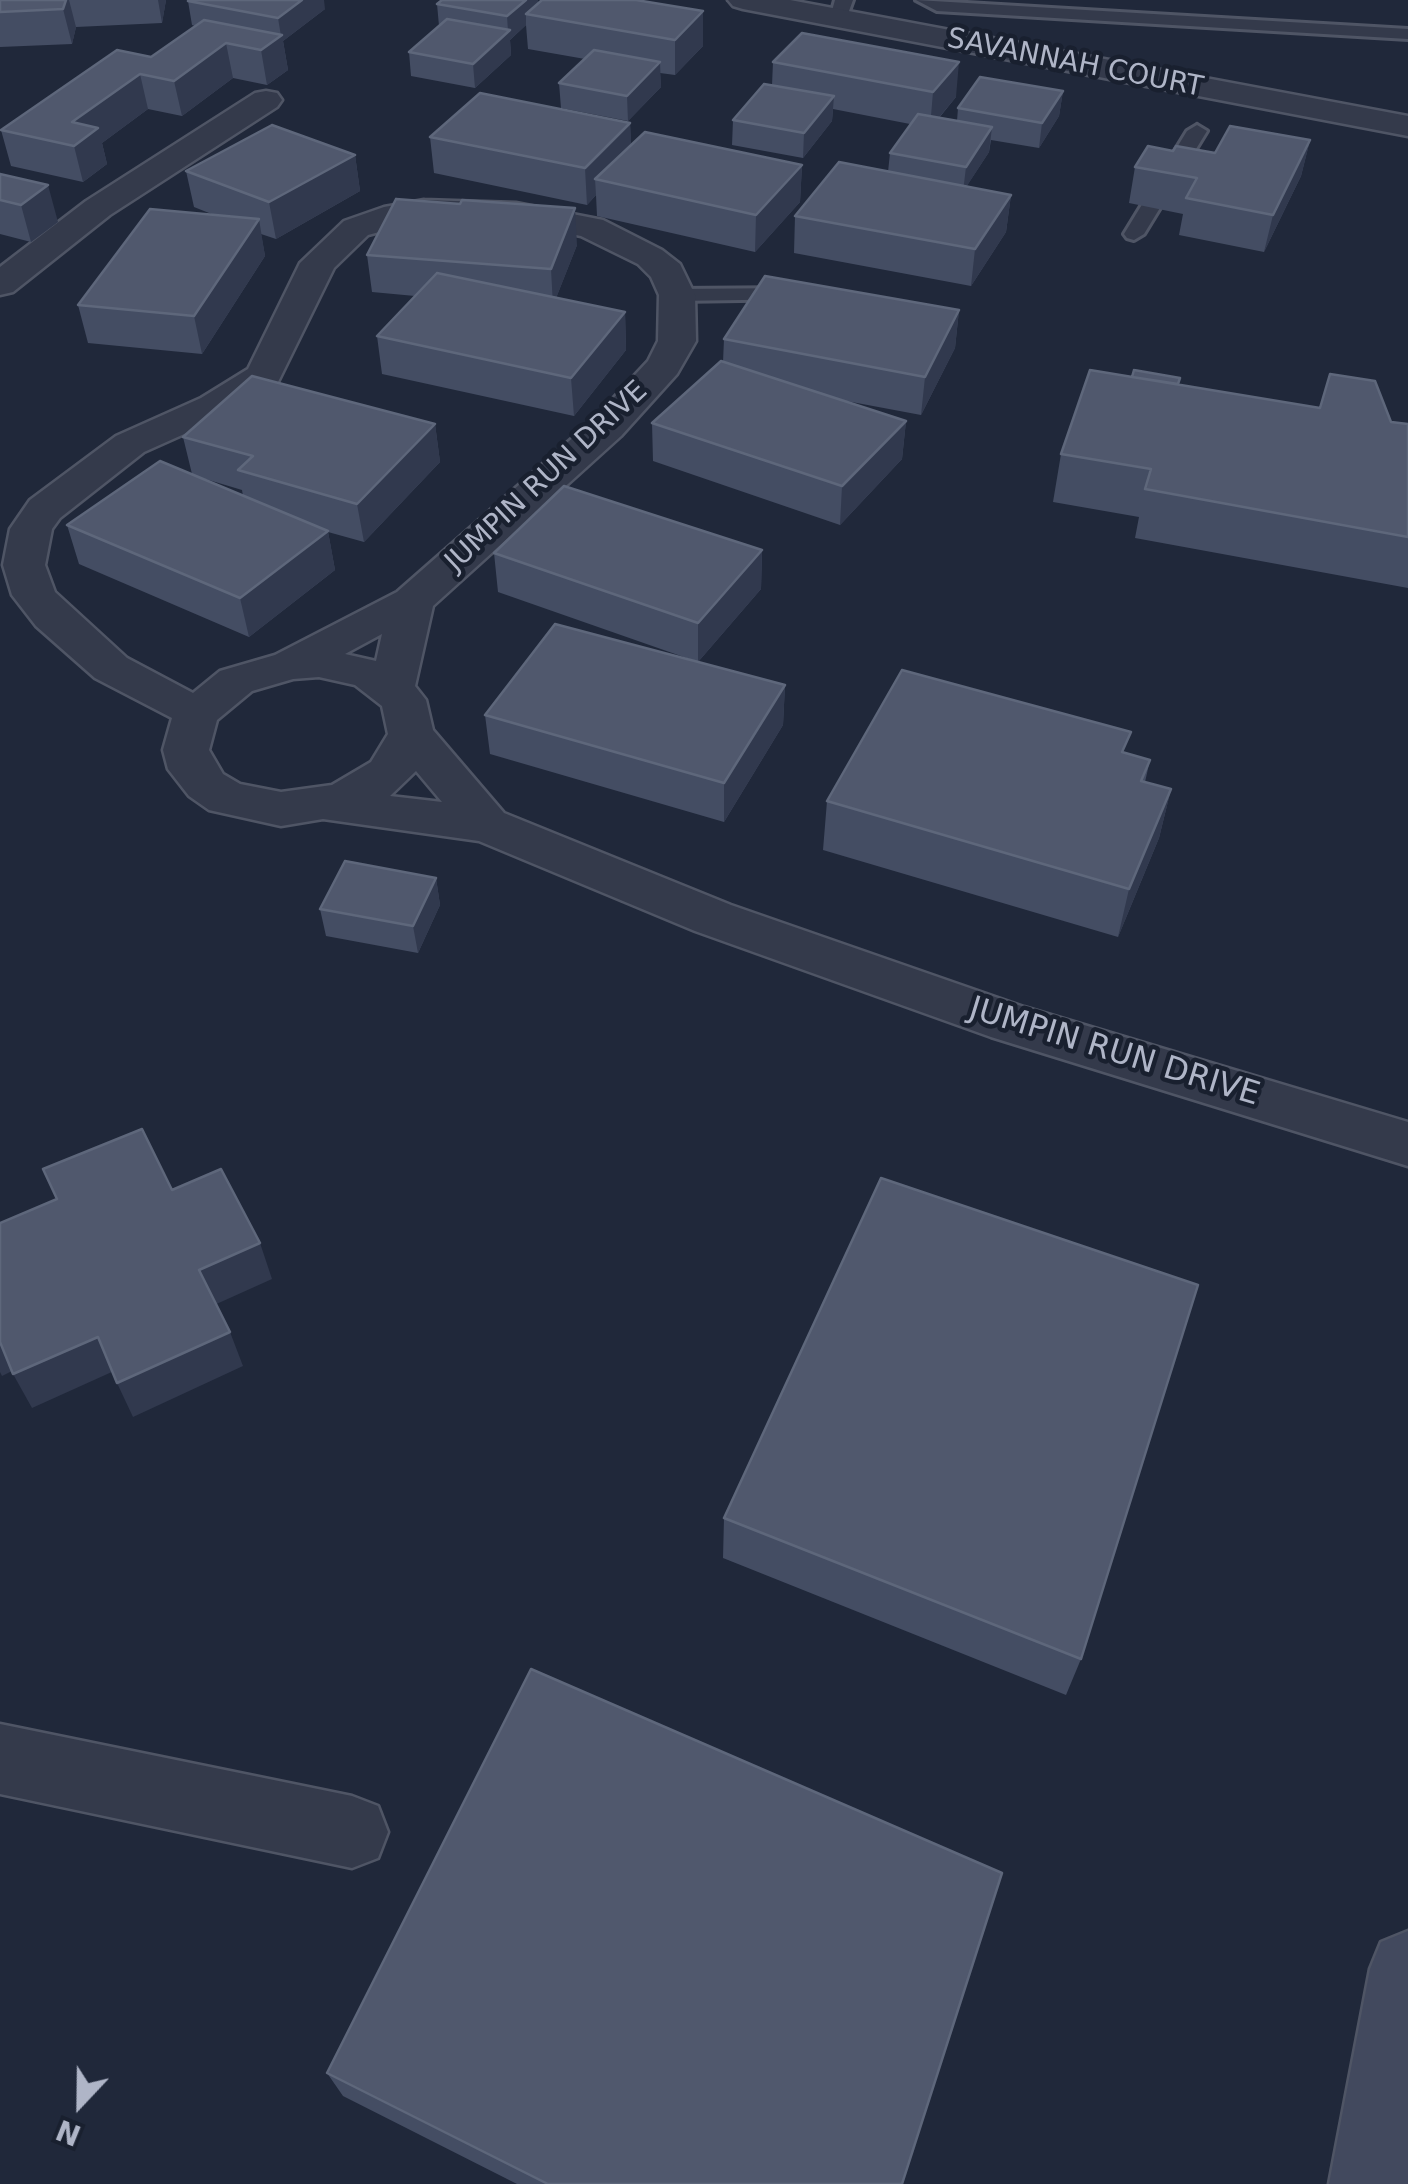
<!DOCTYPE html>
<style>
body{margin:0}
#map{position:relative;width:1408px;height:2184px;overflow:hidden;background:#20283a;font-family:"DejaVu Sans",sans-serif}
canvas{display:block}
.north{position:absolute;left:30px;top:2054px;width:100px;height:100px;-webkit-text-stroke:8px #19202f;paint-order:stroke;rotate:202deg;font-size:28px;font-weight:700;line-height:40px;text-align:center;color:#afb5c7}
.north::after{content:'';display:block;margin:auto;width:35px;height:45px;background:#afb5c7;clip-path:polygon(50% 0,100% 100%,50% 72%,0 100%)}
</style>
<div id="map">
<canvas width="1408" height="2184"></canvas>
<div class="north">N</div>
</div>
<script>
const c = document.querySelector('canvas').getContext('2d');
c.lineJoin = 'round';
function poly(rows) {
  const path = new Path2D();
  for (const r of rows) {
    path.moveTo(r[0], r[1]);
    for (let i = 2; i < r.length; i += 2) path.lineTo(r[i], r[i + 1]);
  }
  return path;
}
function trace(path, color, width, dash) {
  c.strokeStyle = color;
  c.lineWidth = width;
  c.lineCap = dash ? 'butt' : 'round';
  c.setLineDash(dash || []);
  c.stroke(path);
}
function fillPath(path, color) {
  c.fillStyle = color;
  c.fill(path, 'evenodd');
}
function label(font, color, halo, rows, align = 'center') {
  c.font = font + ' "DejaVu Sans",sans-serif';
  c.lineWidth = 9;
  c.setLineDash([]);
  c.textBaseline = 'middle';
  c.strokeStyle = halo;
  c.fillStyle = color;
  for (const [text, x, y, turn = 0] of rows) {
    c.save();
    c.translate(x, y);
    c.rotate((+turn || 0) * Math.PI / 180);
    c.textAlign = isNaN(turn) ? turn : align;
    if (halo) c.strokeText(text, 0, 0);
    c.fillText(text, 0, 0);
    c.restore();
  }
}
const lane = poly([
 [835,0,853,0,845,22,830,18,835,0],
 [916,0,1408,29,1408,39,937,11,916,0],
 [1197,125,1207,131,1144,234,1134,240,1127,238,1124,234,1187,131,1197,125],
 [798,288,809,294,806,299,677,301,666,295,677,289,798,288]
]);
const street = poly([
 [728,0,790,0,1408,116,1408,136,743,9,733,6,728,0],
 [266,91,277,93,282,100,277,107,110,215,13,292,0,295,0,267,86,201,255,93,266,91],
 [424,200,516,203,603,220,662,250,680,264,695,295,696,341,677,374,621,436,433,606,415,686,426,700,433,730,504,813,731,905,1024,1007,1408,1122,1408,1166,991,1037,695,931,479,841,323,819,281,826,209,810,189,796,168,769,163,750,172,718,95,678,36,626,12,595,3,565,10,529,30,500,116,436,201,398,248,369,300,263,344,221,384,207,424,200],
 [424,220,516,223,581,236,638,264,651,277,659,295,658,341,648,361,593,420,397,592,275,655,220,671,193,693,127,658,55,592,45,565,52,529,60,518,144,452,229,414,277,384,334,268,368,235,424,220],
 [382,634,376,661,345,654,382,634],
 [319,677,355,685,382,706,388,734,371,762,332,785,281,792,240,784,223,774,209,750,217,720,252,691,293,679,319,677],
 [416,771,442,802,390,796,416,771],
 [0,1724,352,1796,378,1806,388,1832,378,1858,352,1868,0,1794,0,1724]
]);
const secondary = poly([
 [1408,1931,1408,2184,1329,2184,1370,1969,1381,1942,1408,1931]
]);
trace(lane, '#4f5565', 6);
trace(street, '#4f5565', 5);
trace(secondary, '#4f5565', 5);
fillPath(lane, '#343a4b');
fillPath(street, '#343a4b');
fillPath(secondary, '#42495e');
fillPath(poly([
 [0,0,166,0,162,23,76,27,72,44,0,47],
 [538,0,538,3,703,11,703,46,675,75,660,73,661,87,628,121,561,108,559,83,585,59,528,49,526,25,510,40,511,55,475,88,411,76,409,52,439,26,437,4],
 [188,1,325,9,283,41,288,70,267,85,233,78,182,116,148,109,102,143,107,164,83,182,11,166,1,130,151,57,195,26,192,25],
 [773,62,956,97,939,118,957,121,958,108,1063,91,1059,116,1039,148,991,140,989,152,966,187,1011,195,1006,232,971,286,794,253,795,216,888,172,890,153,910,124,833,109,832,121,803,158,732,145,733,120,772,85],
 [630,123,631,145,802,165,800,202,755,252,597,216,596,195,587,205,434,173,430,137],
 [1310,140,1301,176,1264,252,1179,235,1183,214,1129,203,1135,167,1173,151,1215,153],
 [355,155,360,191,276,239,261,234,265,256,202,354,88,343,78,305,214,215,194,207,186,171],
 [0,174,58,222,31,242,0,234],
 [577,245,556,298,625,312,626,350,574,416,382,374,377,336,415,296,372,292,367,255],
 [959,310,955,348,921,415,841,400,906,421,902,459,840,525,653,461,652,423,723,362,724,339],
 [1178,384,1408,424,1408,588,1135,538,1139,517,1053,502,1061,454],
 [435,424,440,462,364,542,328,532,335,570,249,637,79,564,67,525,192,474,183,437],
 [202,478,242,490,243,496],
 [762,550,761,589,698,662,498,592,494,553],
 [785,685,783,725,724,822,490,754,485,715],
 [1126,753,1150,760,1145,782,1171,789,1159,838,1118,937,823,850,827,801],
 [436,878,440,905,418,953,326,936,320,909],
 [724,1518,1081,1659,1066,1695,723,1558],
 [327,2073,902,2184,517,2184,343,2096]
]), '#444d63');
fillPath(poly([
 [66,0,69,0,76,27,72,44,63,9],
 [158,0,166,0,162,23],
 [302,0,324,0,325,9,283,41,288,70,267,85,261,50,281,36,278,18],
 [526,0,538,0,539,14,526,14,526,25,510,40,511,55,475,88,473,64,508,31,507,16],
 [703,11,703,46,675,75,675,40],
 [226,43,233,78,182,116,174,81],
 [660,62,661,87,628,121,627,96],
 [959,62,956,97,930,128,933,92],
 [140,74,148,109,102,143,107,164,83,182,74,146,72,122],
 [1063,91,1059,116,1039,148,1042,123],
 [834,96,832,121,803,158,804,133],
 [630,123,632,159,595,179,596,195,587,205,585,168],
 [992,127,989,152,963,192,966,167],
 [1310,140,1301,176,1264,252,1273,215],
 [355,155,360,191,276,239,269,202],
 [802,165,800,202,755,252,756,215],
 [48,185,58,222,31,242,21,205],
 [1011,195,1006,232,971,286,975,249],
 [575,208,577,245,553,306,551,269],
 [259,219,265,256,202,354,194,316],
 [959,310,955,348,921,415,925,377],
 [625,312,626,350,574,416,571,378],
 [906,421,902,459,840,525,842,486],
 [435,424,440,462,364,542,357,504],
 [328,531,335,570,249,637,240,598],
 [762,550,761,589,698,662,698,623],
 [785,685,783,725,724,822,724,783],
 [1171,789,1159,838,1118,937,1129,889],
 [436,878,440,905,418,953,413,926],
 [260,1243,272,1279,212,1306,199,1270],
 [230,1332,243,1366,133,1417,117,1383],
 [98,1337,114,1371,32,1408,13,1374],
 [0,1340,16,1369,2,1376,0,1372]
]), '#31394e');
const building = poly([
 [0,0,66,0,63,9,0,12,0,0],
 [189,0,302,0,278,18,188,1,189,0],
 [442,0,526,0,507,16,437,4,442,0],
 [542,0,636,0,703,11,675,40,526,14,542,0],
 [447,19,510,30,473,64,409,52,447,19],
 [204,20,282,35,261,50,226,43,174,81,140,74,72,122,98,128,74,146,1,130,117,50,151,57,204,20],
 [802,33,959,62,933,92,773,62,802,33],
 [594,50,660,62,627,96,559,83,594,50],
 [980,77,1063,91,1042,123,958,108,980,77],
 [764,84,834,96,804,133,733,120,764,84],
 [480,93,630,123,585,168,430,137,480,93],
 [918,114,992,127,966,167,890,153,918,114],
 [272,125,355,155,269,202,186,171,272,125],
 [1230,126,1310,140,1273,215,1186,198,1197,178,1135,167,1148,146,1173,151,1176,146,1215,153,1230,126],
 [645,132,802,165,756,215,595,179,645,132],
 [839,162,1011,195,975,249,795,216,839,162],
 [0,174,48,185,21,205,0,200,0,174],
 [396,199,460,204,462,200,575,208,551,269,367,255,396,199],
 [150,209,259,219,194,316,78,305,150,209],
 [437,273,625,312,571,378,377,336,437,273],
 [765,276,959,310,925,377,724,339,765,276],
 [721,361,906,421,842,486,652,423,721,361],
 [1090,370,1320,408,1330,374,1375,381,1391,422,1408,424,1408,537,1145,489,1151,469,1061,454,1090,370],
 [1134,370,1180,378,1178,384,1132,377,1134,370],
 [252,376,435,424,357,504,238,470,253,456,183,437,252,376],
 [160,461,328,531,240,598,67,525,160,461],
 [564,486,762,550,698,623,494,553,564,486],
 [555,624,785,685,724,783,485,715,555,624],
 [902,670,1131,732,1122,752,1150,760,1141,781,1171,789,1129,889,827,801,902,670],
 [345,861,436,878,413,926,320,909,345,861],
 [142,1129,172,1190,221,1169,260,1243,199,1270,230,1332,117,1383,98,1337,13,1374,0,1342,0,1223,57,1199,43,1169,142,1129],
 [881,1178,1198,1285,1081,1659,724,1518,881,1178],
 [531,1669,1002,1873,902,2184,548,2184,327,2073,531,1669]
]);
fillPath(building, '#50586d');
trace(building, '#5e677b', 2.5);
label('28px', '#afb5c7', '#19202f', [
 ["SAVANNAH COURT",1075,64,11],
 ["JUMPIN RUN DRIVE",547,477,-43]
]);
label('32px', '#afb5c7', '#19202f', [
 ["JUMPIN RUN DRIVE",1114,1053,17]
]);
</script>
